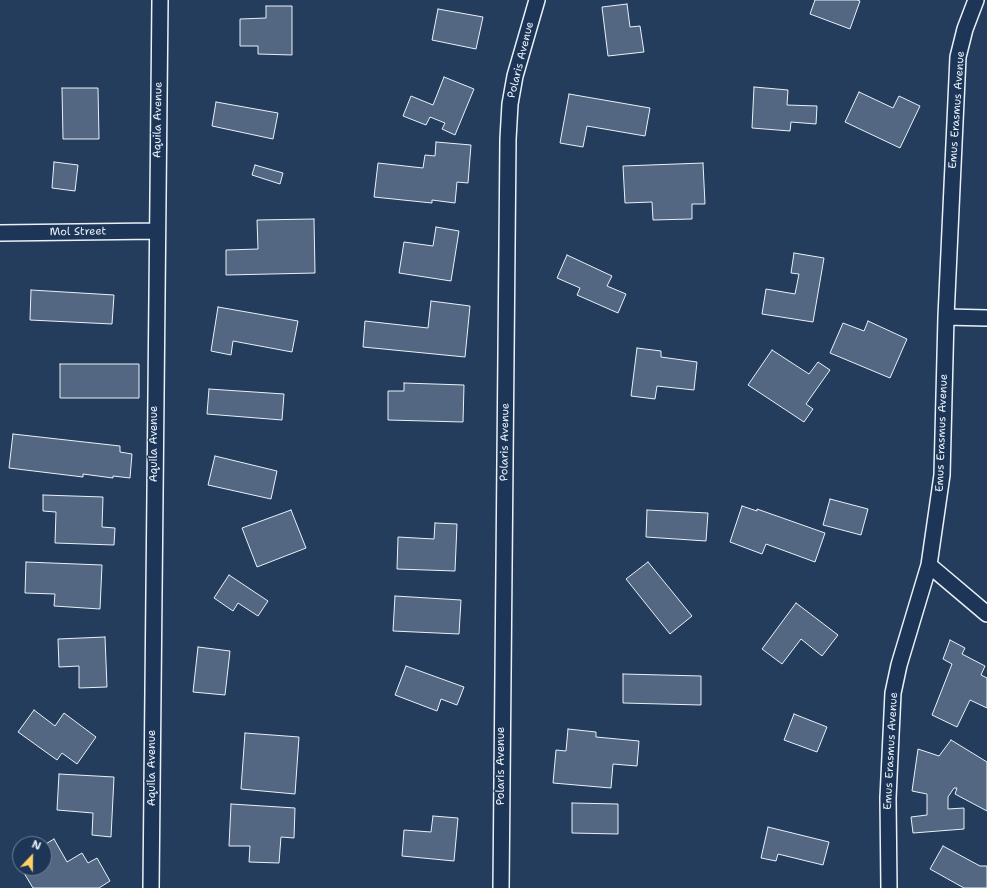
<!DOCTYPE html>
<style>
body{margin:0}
#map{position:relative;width:987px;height:888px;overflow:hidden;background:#253d5d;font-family:"Shantell Sans",sans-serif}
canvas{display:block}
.north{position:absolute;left:12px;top:836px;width:40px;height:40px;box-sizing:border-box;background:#1d3557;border:1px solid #6e8097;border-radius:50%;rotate:22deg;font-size:11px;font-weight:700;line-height:16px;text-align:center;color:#e8f1f8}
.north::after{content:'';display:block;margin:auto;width:14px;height:18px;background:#ffd166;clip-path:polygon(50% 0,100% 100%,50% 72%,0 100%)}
</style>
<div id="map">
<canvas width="987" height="888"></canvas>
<div class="north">N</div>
</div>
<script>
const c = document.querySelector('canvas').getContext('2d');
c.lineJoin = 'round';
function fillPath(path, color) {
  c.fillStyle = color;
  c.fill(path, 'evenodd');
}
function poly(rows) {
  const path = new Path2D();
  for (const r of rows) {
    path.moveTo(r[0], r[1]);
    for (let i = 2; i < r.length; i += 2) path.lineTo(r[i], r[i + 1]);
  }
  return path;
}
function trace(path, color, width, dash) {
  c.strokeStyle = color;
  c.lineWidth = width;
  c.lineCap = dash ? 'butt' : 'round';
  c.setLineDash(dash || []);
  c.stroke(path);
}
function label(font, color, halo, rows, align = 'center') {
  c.font = font + ' "Shantell Sans",sans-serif';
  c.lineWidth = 3;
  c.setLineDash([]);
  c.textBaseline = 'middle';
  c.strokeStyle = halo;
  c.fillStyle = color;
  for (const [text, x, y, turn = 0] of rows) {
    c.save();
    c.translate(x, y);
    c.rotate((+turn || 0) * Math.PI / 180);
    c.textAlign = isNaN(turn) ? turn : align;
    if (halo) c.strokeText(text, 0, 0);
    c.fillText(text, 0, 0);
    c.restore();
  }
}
const building = poly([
 [815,0,857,0,860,1,850,29,810,14,815,0],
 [627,4,630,27,640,26,644,52,608,56,602,7,627,4],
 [266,6,292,6,292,55,258,54,258,46,240,46,240,19,266,18,266,6],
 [438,9,483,17,476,49,432,40,438,9],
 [444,77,474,89,455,135,442,129,445,123,430,117,426,125,403,116,411,96,433,105,444,77],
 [754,87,788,90,787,105,817,106,816,124,791,122,790,131,752,128,754,87],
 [62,88,98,88,99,139,63,139,62,88],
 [859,92,893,108,899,96,920,106,900,148,845,122,859,92],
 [569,94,650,108,645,136,587,126,583,147,560,143,569,94],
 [216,102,278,113,273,139,212,126,216,102],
 [436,142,471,145,468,183,457,182,455,203,432,200,432,203,374,197,378,163,423,168,425,155,435,156,436,142],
 [54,162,78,165,75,191,52,188,54,162],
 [703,163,705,204,692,204,692,219,653,220,652,202,625,203,623,166,703,163],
 [255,165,283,173,280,184,252,175,255,165],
 [314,219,315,273,226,275,226,250,258,249,257,220,314,219],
 [436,227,459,231,451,281,399,273,404,242,433,246,436,227],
 [794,253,824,258,813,322,762,314,766,289,795,294,799,274,791,273,794,253],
 [567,255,612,276,607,286,626,294,618,313,577,295,580,288,557,278,567,255],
 [31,290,114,295,112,324,30,320,31,290],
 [431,301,470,306,465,357,363,347,365,321,428,328,431,301],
 [218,307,298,321,292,352,233,341,231,355,211,351,218,307],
 [868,321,907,339,890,378,830,353,843,323,864,331,868,321],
 [637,348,661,351,661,357,697,362,694,390,657,386,655,399,631,396,637,348],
 [772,350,809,374,818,362,830,370,806,404,813,409,804,422,748,385,772,350],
 [60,364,139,364,139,398,60,398,60,364],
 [404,383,464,385,463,422,388,420,388,391,404,391,404,383],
 [209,389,284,394,282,420,207,414,209,389],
 [13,434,120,446,120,452,132,454,130,478,113,476,113,478,83,474,83,477,9,468,13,434],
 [215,456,277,471,271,499,208,485,215,456],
 [43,495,103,497,102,527,115,528,114,545,55,543,56,512,43,511,43,495],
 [830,499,868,509,861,535,823,525,830,499],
 [742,506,757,511,757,509,825,533,815,562,766,544,762,554,730,542,742,506],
 [291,510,306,548,257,567,242,528,291,510],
 [647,510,708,513,706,541,646,537,647,510],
 [435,523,457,524,455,571,397,569,398,537,434,539,435,523],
 [26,562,102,565,100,609,54,606,55,594,25,593,26,562],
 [648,562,692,616,670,634,626,579,648,562],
 [229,575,268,601,258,616,238,603,233,611,214,598,229,575],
 [395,596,461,600,459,634,393,631,395,596],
 [796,603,838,635,822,656,801,639,782,664,762,649,796,603],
 [105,637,107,687,79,688,79,666,59,667,58,639,105,637],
 [950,640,965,648,962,654,985,666,981,675,987,678,987,708,970,700,957,727,932,715,952,664,943,659,950,640],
 [198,647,230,651,225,695,193,692,198,647],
 [406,666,464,687,457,705,441,699,437,711,395,695,406,666],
 [623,674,701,676,701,705,623,703,623,674],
 [34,710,55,726,64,713,96,737,77,764,62,753,57,760,18,732,34,710],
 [794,714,827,727,817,752,784,740,794,714],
 [568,729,596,732,596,737,639,741,637,766,613,764,611,788,553,783,556,750,566,751,568,729],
 [245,733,299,737,295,794,241,789,245,733],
 [951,740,987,762,987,811,955,794,957,788,954,788,948,797,948,809,964,808,964,829,913,833,911,817,927,815,927,794,912,791,918,749,939,756,951,740],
 [59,774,114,777,111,837,92,835,93,813,57,810,59,774],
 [572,803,618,804,618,834,572,833,572,803],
 [231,804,295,808,294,838,281,837,279,863,249,862,250,846,229,846,231,804],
 [433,816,458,818,454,861,402,856,404,830,431,832,433,816],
 [768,827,829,842,823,865,778,854,776,861,761,858,768,827],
 [54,839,67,862,82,853,88,863,97,858,110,881,99,888,33,888,21,868,44,868,44,845,54,839],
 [943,846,980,866,987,866,987,888,964,888,930,869,943,846]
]);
fillPath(building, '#536782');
trace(building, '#e8f1f8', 1);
const street = poly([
 [0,233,156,231],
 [946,317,987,318],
 [929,565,987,614],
 [151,888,160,0],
 [501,888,508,139,510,104,515,76,537,0],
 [889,888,888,798,893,693,899,665,929,565,942,475,946,317,958,57,965,29,976,0]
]);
trace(street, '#e8f1f8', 18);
trace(street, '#1d3557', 15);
label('11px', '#e8f1f8', '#1d3557', [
 ["Polaris Avenue",521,60,-76],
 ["Emus Erasmus Avenue",957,110,-86],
 ["Aquila Avenue",158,120,-89],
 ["Mol Street",78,232,-1],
 ["Emus Erasmus Avenue",942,433,-88],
 ["Polaris Avenue",505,442,-89],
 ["Aquila Avenue",154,444,-90],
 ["Emus Erasmus Avenue",891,751,-87],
 ["Polaris Avenue",501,766,-90],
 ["Aquila Avenue",152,768,-90]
]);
</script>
